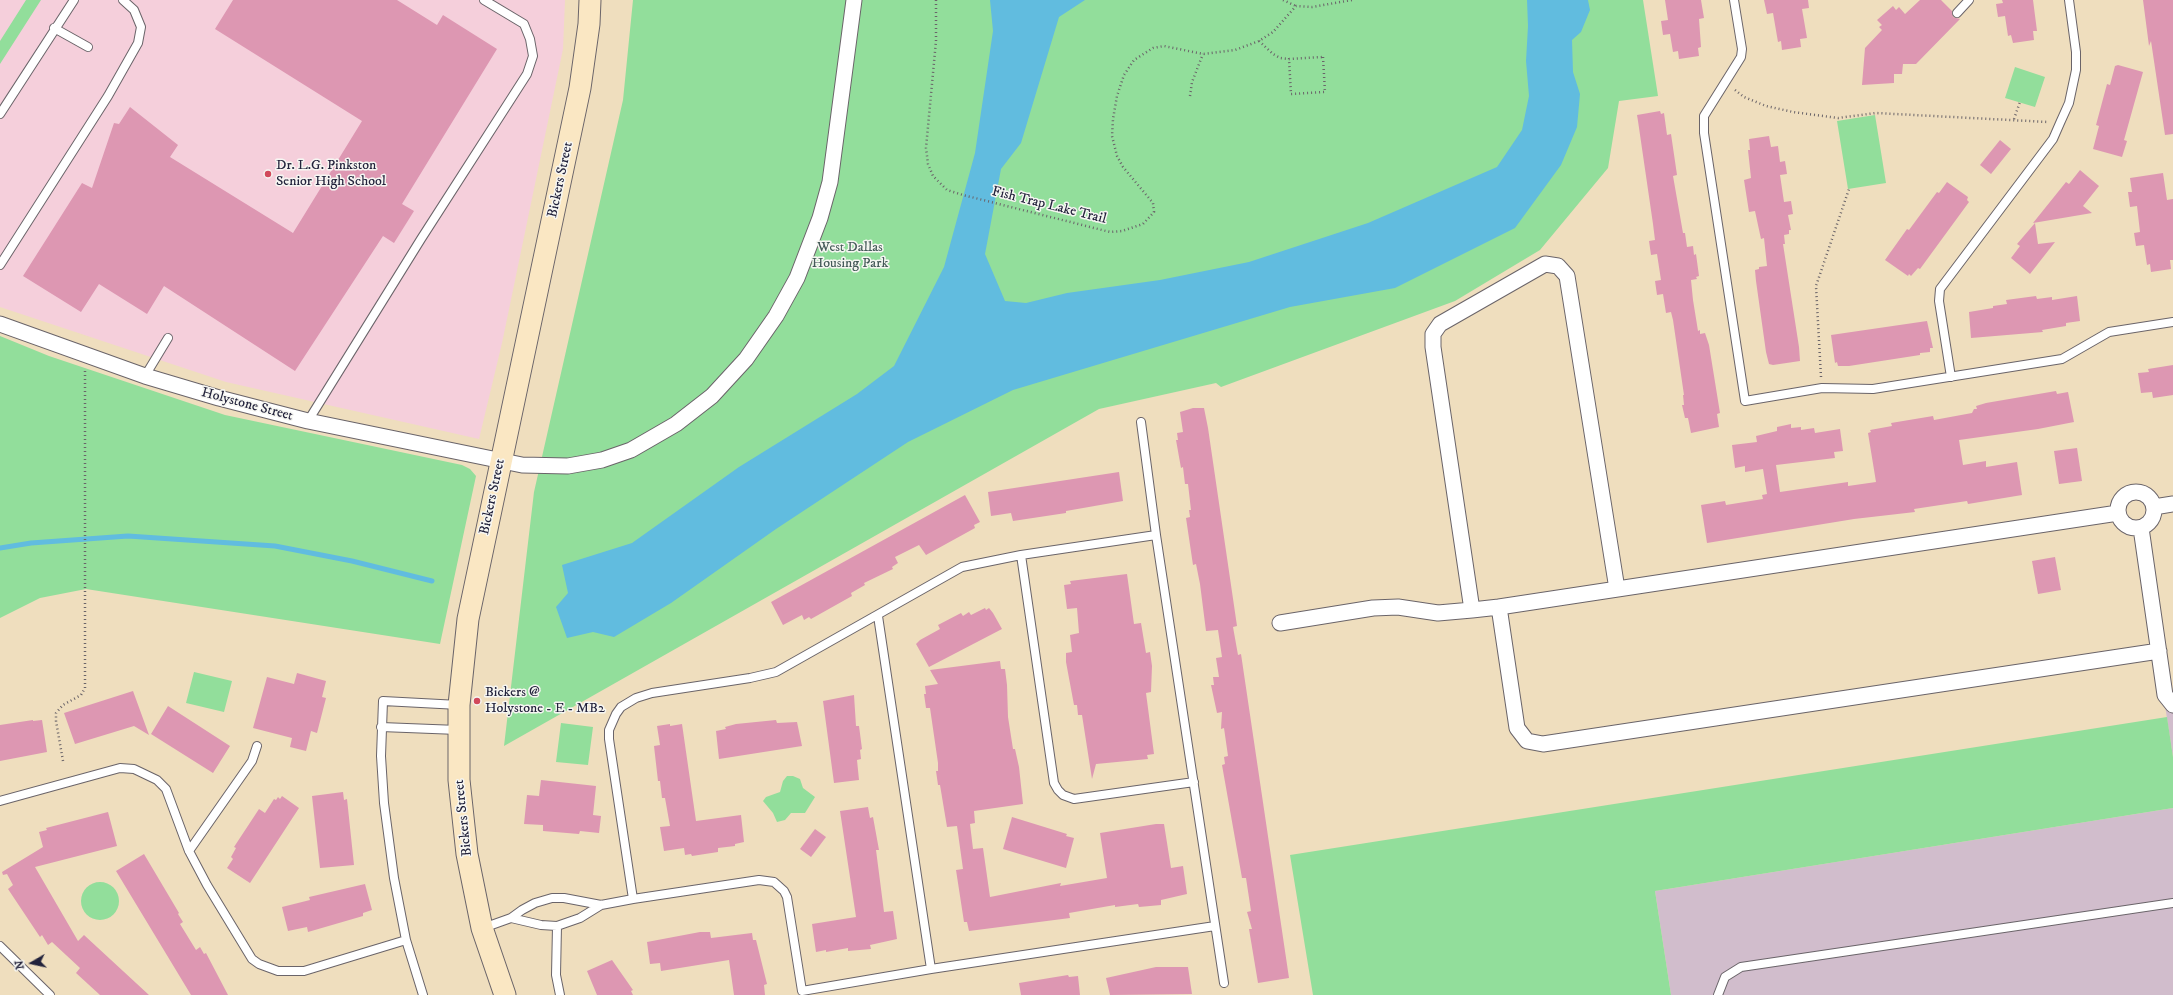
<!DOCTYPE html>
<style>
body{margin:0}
#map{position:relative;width:2173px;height:995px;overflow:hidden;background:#efdebe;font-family:"IM FELL DW Pica",serif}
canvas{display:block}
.north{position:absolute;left:12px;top:943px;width:40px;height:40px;-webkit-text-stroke:3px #f6f6f2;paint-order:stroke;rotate:261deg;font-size:11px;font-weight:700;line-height:16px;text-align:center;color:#22223b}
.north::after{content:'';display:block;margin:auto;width:14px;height:18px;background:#22223b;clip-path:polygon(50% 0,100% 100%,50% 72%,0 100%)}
</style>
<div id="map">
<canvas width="2173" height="995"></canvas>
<div class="north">N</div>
</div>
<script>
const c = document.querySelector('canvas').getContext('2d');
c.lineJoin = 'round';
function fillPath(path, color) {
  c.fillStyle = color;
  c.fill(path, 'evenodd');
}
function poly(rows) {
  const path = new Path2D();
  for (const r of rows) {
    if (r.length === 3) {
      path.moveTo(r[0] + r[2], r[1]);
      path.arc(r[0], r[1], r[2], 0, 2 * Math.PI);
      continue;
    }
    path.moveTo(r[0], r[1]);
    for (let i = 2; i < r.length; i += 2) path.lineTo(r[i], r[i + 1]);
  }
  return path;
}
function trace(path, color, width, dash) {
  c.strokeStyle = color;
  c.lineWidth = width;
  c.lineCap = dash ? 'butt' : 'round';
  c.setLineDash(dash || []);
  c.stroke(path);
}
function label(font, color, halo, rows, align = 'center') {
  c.font = font + ' "IM FELL DW Pica",serif';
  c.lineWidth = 3;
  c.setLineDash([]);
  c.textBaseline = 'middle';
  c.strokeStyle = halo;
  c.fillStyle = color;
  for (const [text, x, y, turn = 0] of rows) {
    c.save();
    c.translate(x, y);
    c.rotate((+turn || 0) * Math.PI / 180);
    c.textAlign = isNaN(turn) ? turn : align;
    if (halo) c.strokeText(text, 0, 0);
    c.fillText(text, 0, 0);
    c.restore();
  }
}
fillPath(poly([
 [0,0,565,0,563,49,502,343,479,439,226,382,0,307]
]), '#f5cfdb');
fillPath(poly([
 [2173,698,2173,757,2164,699],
 [2173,808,2173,995,1671,995,1655,891]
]), '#d1bdcc');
fillPath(poly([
 [26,0,41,0,0,64,0,41],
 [633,0,1643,0,1658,96,1619,101,1608,168,1540,250,1455,301,1221,387,1216,383,1099,409,504,746,534,492,623,100],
 [2015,67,2045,77,2035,107,2005,98],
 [1875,115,1886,183,1848,189,1837,121],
 [0,336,49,356,225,415,462,465,470,469,476,476,440,644,86,589,40,598,0,618],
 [194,672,232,681,224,712,186,703],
 [2167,717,2173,757,2173,808,1655,891,1671,995,1313,995,1290,855],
 [561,723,593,727,588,765,556,762],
 [787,776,793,776,800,779,803,788,815,797,805,813,791,813,785,820,777,822,773,813,763,801,766,797,780,792,783,781],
 [100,901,19]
]), '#92de9b');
fillPath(poly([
 [990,0,1085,0,1059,17,1021,143,1001,169,985,254,1005,301,1026,303,1067,293,1160,280,1249,262,1368,223,1497,167,1522,130,1529,96,1526,61,1528,26,1527,0,1588,0,1590,10,1581,32,1572,40,1573,72,1580,94,1577,127,1561,165,1515,228,1395,288,1290,307,1013,390,908,442,776,529,671,603,614,637,593,632,567,638,556,607,568,593,562,565,632,543,739,467,857,394,894,366,944,267,975,153,993,31]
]), '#61bcdf');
trace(poly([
 [0,548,31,543,128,536,275,546,352,561,432,581]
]), '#61bcdf', 5);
fillPath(poly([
 [233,0,397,0,437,25,443,15,497,49,402,204,414,211,394,243,383,236,295,371,164,286,147,314,99,284,81,312,23,276,82,183,92,188,114,123,119,124,130,107,178,145,170,157,293,233,362,121,215,29],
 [1665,0,1701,0,1704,18,1699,19,1701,47,1698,48,1699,56,1679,59,1678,51,1673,52,1670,34,1663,35,1661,21,1668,20],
 [1764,0,1808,0,1809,8,1802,9,1807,38,1800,39,1801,47,1782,50,1781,41,1778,42,1773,13,1767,14],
 [1920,0,1941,0,1952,11,1953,17,1960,19,1916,64,1903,64,1902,74,1894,74,1894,83,1862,85,1865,48,1882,30,1879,27,1882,25,1877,20,1893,6,1896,10,1899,7,1905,14],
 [2002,0,2033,0,2037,31,2033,31,2034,40,2013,43,2011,35,2008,36,2005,16,1998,17,1996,4,2003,3],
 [2143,0,2173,0,2173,134,2165,135,2151,41,2149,46],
 [2118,65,2143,72,2124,140,2127,141,2122,157,2093,149,2099,126,2096,125,2107,84,2110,85,2115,66],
 [1660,111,1661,114,1664,113,1667,135,1671,134,1677,175,1673,176,1683,233,1685,233,1687,247,1693,246,1694,255,1696,254,1699,276,1696,277,1697,279,1691,280,1693,300,1698,331,1700,330,1700,334,1705,333,1709,345,1720,413,1717,414,1719,427,1691,433,1688,418,1685,418,1682,405,1684,405,1683,395,1684,395,1673,320,1671,312,1666,313,1663,294,1657,295,1655,281,1661,280,1657,254,1651,255,1649,241,1655,240,1653,224,1638,121,1637,115],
 [1769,136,1771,147,1778,146,1780,162,1785,161,1787,174,1780,175,1784,202,1791,201,1793,214,1788,215,1791,230,1789,230,1789,234,1784,235,1785,244,1783,244,1799,347,1800,361,1773,365,1769,364,1766,352,1756,281,1755,270,1759,269,1759,267,1767,266,1764,238,1761,239,1755,211,1749,212,1744,180,1751,178,1748,150,1750,150,1749,139],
 [2000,140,2011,149,1991,174,1980,165],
 [2080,170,2099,186,2083,206,2092,213,2033,223,2066,182,2069,184],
 [2163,173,2167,200,2173,199,2173,260,2170,260,2171,269,2151,272,2150,264,2147,265,2144,245,2136,246,2134,233,2140,232,2137,206,2130,207,2128,192,2132,192,2130,178],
 [1947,182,1968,197,1967,200,1969,202,1920,269,1918,268,1911,276,1909,274,1908,276,1885,260,1907,229,1909,230,1937,192,1939,193],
 [2035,223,2038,244,2055,242,2030,274,2011,258,2020,246,2017,244],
 [2036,296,2037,299,2052,297,2052,300,2077,296,2080,321,2066,323,2066,326,2042,330,2043,332,1971,338,1969,312,1993,308,1993,306,2007,304,2006,300],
 [1927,321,1933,348,1930,348,1930,352,1920,353,1920,355,1849,366,1838,366,1837,362,1835,363,1831,335],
 [2173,365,2173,395,2153,398,2152,392,2141,393,2138,373,2149,372,2148,369],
 [2056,391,2057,394,2068,392,2074,422,2038,429,1959,440,1963,465,1986,461,1986,467,2017,462,2022,495,1968,504,1967,501,1914,509,1915,512,1854,519,1707,543,1701,505,1725,501,1726,505,1763,499,1762,495,1767,494,1763,469,1745,472,1745,466,1735,468,1732,445,1757,442,1756,436,1777,431,1777,427,1791,424,1791,428,1801,427,1801,430,1814,428,1815,433,1840,429,1843,451,1834,452,1835,458,1776,465,1780,492,1848,482,1848,486,1876,482,1868,433,1871,432,1870,430,1892,426,1891,423,1933,416,1934,420,1972,413,1974,409,1977,409,1976,406,1986,403],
 [1193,408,1204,408,1208,428,1237,626,1233,627,1238,655,1241,654,1289,978,1258,983,1249,929,1252,929,1247,912,1251,911,1246,878,1242,878,1222,765,1225,764,1224,757,1228,756,1224,728,1221,729,1222,712,1217,713,1211,685,1214,685,1213,677,1219,677,1216,658,1222,657,1218,630,1206,631,1200,584,1196,564,1193,565,1186,518,1190,517,1189,510,1191,510,1188,484,1185,484,1183,467,1181,468,1176,440,1178,440,1177,433,1183,432,1180,412],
 [2077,448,2082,481,2059,484,2054,451],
 [1119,472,1123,501,1066,511,1066,513,1013,521,1011,513,991,516,988,492],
 [965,495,980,522,974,525,975,528,926,555,919,545,895,557,898,563,892,567,893,569,864,583,865,585,851,593,852,596,811,619,809,617,804,620,802,615,783,625,771,602],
 [2055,557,2061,590,2038,594,2032,561],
 [1127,574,1134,624,1141,623,1146,653,1150,652,1152,666,1151,692,1146,693,1154,754,1147,755,1148,759,1096,764,1092,779,1082,715,1078,715,1077,705,1074,705,1066,662,1066,653,1072,652,1070,635,1079,633,1077,608,1067,609,1064,585,1071,584,1070,581],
 [985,608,986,610,989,608,993,613,1002,629,929,667,916,644,920,640,940,629,938,625,961,613,963,616,969,612,971,615],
 [1000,661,1001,669,1005,669,1007,685,1008,717,1013,749,1015,749,1019,767,1023,804,974,811,975,823,970,824,973,849,983,848,990,897,1061,883,1060,886,1107,878,1100,833,1156,824,1164,824,1171,868,1183,866,1187,894,1161,900,1161,905,1139,907,1138,904,1115,907,1115,905,1069,913,1070,918,969,931,967,922,964,922,956,870,963,869,957,826,947,827,940,785,938,785,936,771,938,771,938,763,930,708,926,708,924,694,926,694,925,686,938,684,930,670],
 [297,673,326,681,322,697,326,698,317,733,311,731,306,751,290,747,292,738,253,728,267,677,294,684],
 [133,691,149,735,134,726,75,744,64,713],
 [854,695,856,726,859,726,862,749,860,750,861,759,857,760,859,780,834,783,823,701],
 [168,706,230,746,213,773,151,734],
 [33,720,33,721,42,720,47,752,0,761,0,725],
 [776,720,777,723,797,722,802,746,719,759,716,731,726,729,725,727,736,724],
 [670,724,670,726,682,724,696,821,741,815,744,842,735,844,735,846,718,848,718,852,692,856,691,854,685,855,684,848,664,851,660,827,670,826,665,798,662,798,660,781,658,781,654,746,660,745,657,726],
 [541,780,596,786,593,815,601,816,599,833,580,831,579,834,543,831,543,825,524,824,527,795,539,796],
 [343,792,344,800,347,799,354,865,320,868,312,796],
 [282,796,299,808,250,883,227,868,233,859,231,857,236,848,234,847,259,809,265,813,274,799,276,800,278,797,280,799],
 [868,807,870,818,873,817,879,850,876,850,884,912,893,911,897,939,870,945,871,949,848,951,848,948,826,952,826,950,816,952,812,924,856,917,840,811],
 [108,812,117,846,35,867,78,941,84,935,149,995,100,995,76,973,80,968,52,942,48,945,42,935,40,937,8,889,13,885,7,874,3,875,2,872,43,847,39,832,47,830,46,828],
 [1012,817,1067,834,1066,836,1074,838,1066,868,1003,849],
 [815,829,826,837,811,857,800,849],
 [144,854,179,913,178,914,183,922,180,924,196,950,200,947,204,954,206,953,228,995,191,995,116,871],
 [365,884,372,910,363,913,363,916,308,932,307,927,288,931,282,907,310,900,309,897],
 [700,932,710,932,711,938,752,933,753,940,756,940,767,984,764,985,765,995,734,995,729,960,661,971,660,963,650,964,647,942],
 [612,960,633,990,631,991,633,995,597,995,587,971],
 [1156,967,1188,967,1192,994,1110,995,1106,978],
 [1068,975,1069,977,1078,976,1080,995,1021,995,1019,983]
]), '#dd97b2');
const lane = poly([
 [1734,0,1742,49,1741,57,1704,116,1704,133,1745,401,1822,388,1873,389,2062,359,2109,332,2173,322],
 [1957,13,1969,0],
 [54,28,88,47],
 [0,114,74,0],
 [0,265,108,96,138,43,141,27,134,10,123,0],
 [145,376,168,338],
 [1951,377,1939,301,1940,289,2053,139,2060,123,2069,103,2076,70,2076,52,2069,0],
 [308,421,421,239,527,74,533,56,530,39,524,24,484,0],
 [1141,422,1156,535],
 [1021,555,1054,783,1058,790,1063,795,1074,799,1194,782],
 [878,616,931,969],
 [381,727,458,730],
 [0,801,120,768,134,769,157,780,166,789,189,851,207,885,252,959,259,964,278,971,304,971,406,940],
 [189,851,252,761,257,746],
 [633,899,759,880,774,882,784,891,787,897,802,991,931,969,1215,926],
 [511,918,541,925,557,926,580,918,601,905],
 [557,926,556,975,560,995],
 [483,928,511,918,522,910,535,903,552,898,564,898,601,905,633,899,609,739,609,730,616,714,621,707,636,698,652,693,750,678,776,672,962,567,1021,555,1156,535,1224,983],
 [0,946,50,995],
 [423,995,406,940,394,878,384,803,381,756,383,701,459,705],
 [1718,995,1725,977,1741,967,2173,903]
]);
const street = poly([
 [0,324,145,376,219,398,308,421,522,465,568,466,602,460,631,450,676,424,712,396,746,359,776,316,797,278,820,218,830,182,854,0],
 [2136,510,18],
 [2154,507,2173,504],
 [2118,513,1499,607,1517,728,1527,741,1543,744,2159,651],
 [2141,528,2165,695,2173,705],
 [1499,607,1472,610,1433,347,1433,334,1440,324,1545,264,1558,266,1567,276,1617,589],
 [1280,623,1373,608,1398,607,1438,613,1472,610]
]);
const secondary = poly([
 [505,995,482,928,467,854,459,780,459,705,468,619,580,88,589,24,590,0]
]);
trace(lane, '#6a6469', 10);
trace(street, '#6a6469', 17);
trace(secondary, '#6a6469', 23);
trace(poly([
 [936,0,936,41,926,148,928,164,933,176,947,190,963,195,1110,232,1122,231,1143,224,1154,212,1153,203,1123,167,1117,156,1112,136,1113,119,1117,96,1124,75,1134,60,1153,48,1164,46,1203,54,1235,50,1259,41,1273,32,1296,6,1312,7,1352,0],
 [1283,0,1296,6],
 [1259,41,1273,54,1280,58,1289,59],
 [1323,57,1325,92,1291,94,1289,59,1323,57],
 [1735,90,1744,97,1766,106,1793,112,1838,118,1876,113,2048,122],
 [1190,96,1192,82,1203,54],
 [2014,119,2020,102],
 [1821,377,1816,286,1849,189],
 [63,761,56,721,56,713,63,705,81,695,85,688,85,371]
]), '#6a6469', 2.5, [1, 3]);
trace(lane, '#fff', 8);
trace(street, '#fff', 15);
trace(secondary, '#fae7c3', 21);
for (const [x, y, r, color] of [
 [268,174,4,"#d1495b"],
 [477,701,4,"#d1495b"]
]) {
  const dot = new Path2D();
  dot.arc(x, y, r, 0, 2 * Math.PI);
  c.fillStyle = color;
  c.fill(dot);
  trace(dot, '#f6f6f2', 1.5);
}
label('14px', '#22223b', '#f6f6f2', [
 ["Dr. L.G. Pinkston",276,166],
 ["Senior High School",276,182],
 ["Bickers @",485,693],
 ["Holystone - E - MB2",485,709]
], 'left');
label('14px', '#22223b', '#f6f6f2', [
 ["Bickers Street",561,180,-78],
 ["Fish Trap Lake Trail",1049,206,14],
 ["Holystone Street",247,405,15],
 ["Bickers Street",493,497,-78],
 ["Bickers Street",464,818,-96]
]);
label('14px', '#445a58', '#f6f6f2', [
 ["West Dallas",850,248],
 ["Housing Park",850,264]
]);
</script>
